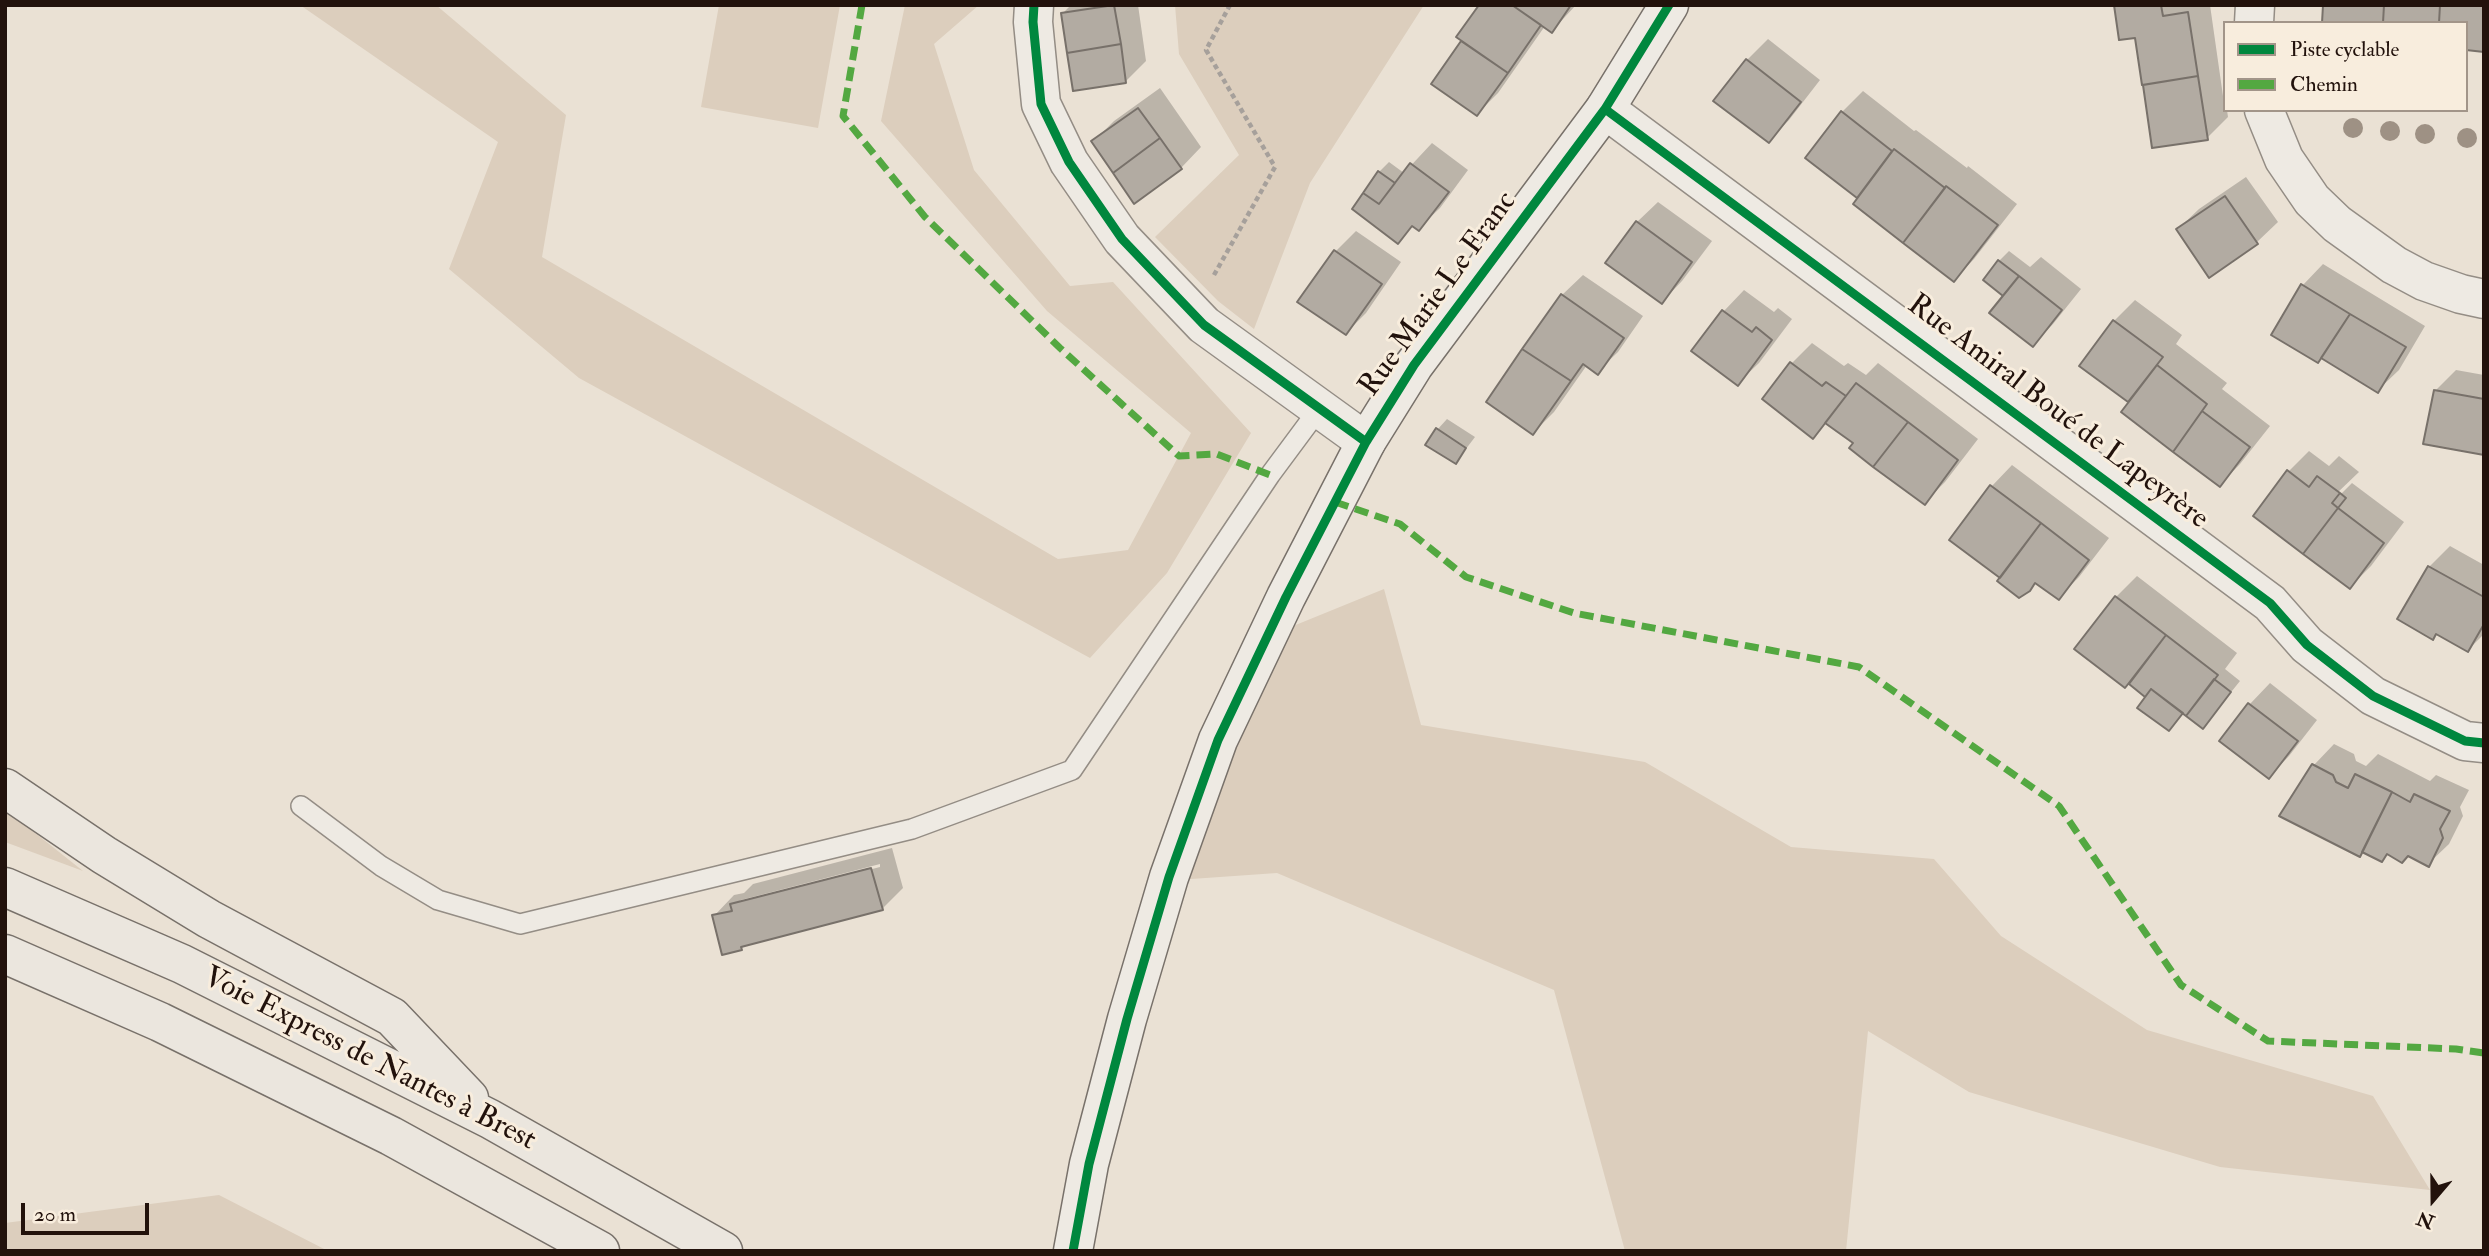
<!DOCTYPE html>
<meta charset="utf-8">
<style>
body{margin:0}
#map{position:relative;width:2489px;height:1256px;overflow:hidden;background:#eae1d4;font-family:"IM FELL Double Pica",serif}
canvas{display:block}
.frame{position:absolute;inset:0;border:7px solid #22120c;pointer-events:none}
.legend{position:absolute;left:2223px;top:21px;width:245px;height:91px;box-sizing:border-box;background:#f8eddd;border:2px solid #a29589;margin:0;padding:9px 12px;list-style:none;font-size:21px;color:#22120c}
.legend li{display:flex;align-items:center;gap:14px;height:35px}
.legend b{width:35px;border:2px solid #a29589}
.north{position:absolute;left:2398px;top:1165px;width:70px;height:70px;-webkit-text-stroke:5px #f8eddd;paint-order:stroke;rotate:200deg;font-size:19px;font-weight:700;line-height:28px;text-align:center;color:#22120c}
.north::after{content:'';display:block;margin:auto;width:24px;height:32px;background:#22120c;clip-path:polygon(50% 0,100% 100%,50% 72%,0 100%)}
.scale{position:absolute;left:21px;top:1203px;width:128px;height:32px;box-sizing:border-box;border:4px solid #22120c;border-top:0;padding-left:9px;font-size:21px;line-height:24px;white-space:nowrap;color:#22120c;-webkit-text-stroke:5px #f8eddd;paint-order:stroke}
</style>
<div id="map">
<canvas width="2489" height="1256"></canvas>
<div class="frame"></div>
<ul class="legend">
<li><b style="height:9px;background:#00873e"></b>Piste cyclable</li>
<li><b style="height:9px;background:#53a841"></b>Chemin</li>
</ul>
<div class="north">N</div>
<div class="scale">20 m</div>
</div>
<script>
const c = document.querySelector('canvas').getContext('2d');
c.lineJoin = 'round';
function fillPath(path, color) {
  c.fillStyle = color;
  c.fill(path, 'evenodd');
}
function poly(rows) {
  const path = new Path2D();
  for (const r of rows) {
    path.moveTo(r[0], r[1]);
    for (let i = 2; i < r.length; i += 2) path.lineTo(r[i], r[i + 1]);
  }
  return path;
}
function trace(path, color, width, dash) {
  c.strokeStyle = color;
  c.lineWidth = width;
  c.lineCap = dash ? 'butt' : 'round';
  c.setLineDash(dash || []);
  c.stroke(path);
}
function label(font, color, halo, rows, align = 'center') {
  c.font = font + ' "IM FELL Double Pica",serif';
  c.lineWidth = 6;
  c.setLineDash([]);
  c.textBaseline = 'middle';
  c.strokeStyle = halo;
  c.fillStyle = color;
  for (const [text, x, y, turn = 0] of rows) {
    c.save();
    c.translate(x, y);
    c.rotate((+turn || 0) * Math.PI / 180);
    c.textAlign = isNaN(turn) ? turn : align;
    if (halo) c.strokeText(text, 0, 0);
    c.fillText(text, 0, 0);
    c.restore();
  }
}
fillPath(poly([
 [300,5,436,5,566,115,542,257,1058,559,1128,550,1191,433,1047,311,881,121,905,5,979,5,934,44,974,170,1070,286,1113,282,1251,433,1167,573,1090,658,579,378,449,269,498,142],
 [719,5,840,5,818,128,701,107],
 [1175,5,1424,5,1310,183,1254,329,1218,301,1155,237,1239,155,1179,54],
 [1384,589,1421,725,1645,762,1791,847,1934,859,2001,936,2147,1030,2373,1096,2430,1190,2220,1167,1969,1092,1868,1031,1846,1251,1625,1251,1554,990,1277,873,1177,880,1276,633],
 [5,809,83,871,5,842],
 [219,1195,328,1251,5,1251,5,1223]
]), '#dccebd');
fillPath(poly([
 [1071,5,1138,5,1146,61,1126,81,1062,14],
 [1481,5,1576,5,1552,31,1545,26,1498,93,1477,114,1433,84,1464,40],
 [2116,5,2210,5,2225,110,2227,110,2228,117,2207,138,2154,146,2137,36],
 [1768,39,1820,80,1789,120,1768,141,1747,60],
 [1160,88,1201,147,1181,168,1094,141,1114,121],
 [1863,91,1914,131,1916,130,1967,168,1968,166,2017,204,1974,259,1954,280,1859,198,1807,158,1842,112],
 [1432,143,1468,170,1440,208,1419,228,1414,225,1398,242,1365,194,1379,172,1389,162,1404,173],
 [2246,177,2278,222,2257,242,2178,229,2199,209],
 [1658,202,1712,241,1682,281,1662,302,1637,222],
 [1356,231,1401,262,1366,313,1346,333,1335,252],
 [2009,251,2030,267,2041,257,2081,289,2053,324,2033,345,2006,295,1999,261],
 [2323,264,2425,326,2399,370,2378,390,2322,356,2273,335,2303,285],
 [1583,275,1643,316,1618,352,1597,372,1587,365,1554,412,1533,433,1562,295],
 [1744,290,1774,312,1778,308,1792,319,1759,363,1738,383,1694,351,1724,311],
 [2135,300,2182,335,2176,344,2227,383,2222,389,2270,426,2240,464,2220,485,2131,402,2081,365,2114,321],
 [1812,343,1844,366,1848,363,1866,375,1878,363,1978,439,1945,482,1924,503,1856,443,1827,422,1813,436,1791,364],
 [2456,370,2484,375,2484,454,2435,391],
 [1447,419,1475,437,1456,462,1437,430],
 [2309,451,2329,466,2339,456,2359,472,2335,495,2340,495,2352,483,2404,522,2371,566,2350,587,2288,472],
 [2012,465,2109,538,2079,577,2058,598,2036,582,2028,590,2002,578,1951,539,1992,486],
 [2450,546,2484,565,2484,634,2468,650,2438,633,2433,638,2429,567],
 [2137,576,2237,653,2225,669,2240,681,2203,727,2184,712,2169,729,2150,690,2145,695,2076,649,2116,597],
 [2270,683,2317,720,2289,756,2269,777,2221,741,2250,704],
 [2334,744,2354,754,2356,761,2366,766,2378,754,2430,781,2436,775,2469,790,2460,807,2463,816,2449,844,2428,864,2408,854,2388,853,2382,860,2314,765],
 [892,848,903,888,882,909,746,944,741,949,714,916,734,895,744,893,753,884],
 [880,864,880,867,736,904,741,900]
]), '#0003');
const building = poly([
 [1114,5,1121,44,1067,53,1061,13,1114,5],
 [1479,5,1512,5,1541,25,1508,73,1456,37,1479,5],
 [1512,5,1571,5,1552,33,1512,5],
 [2114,5,2161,5,2163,16,2188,12,2198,76,2142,85,2135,38,2119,40,2114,5],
 [2323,5,2384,5,2383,23,2322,23,2323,5],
 [2384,5,2440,5,2439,23,2383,23,2384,5],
 [2440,5,2484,5,2484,52,2466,50,2466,23,2439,23,2440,5],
 [1461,41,1508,73,1477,116,1431,84,1461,41],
 [1121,44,1126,83,1073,91,1067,53,1121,44],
 [1746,59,1801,102,1769,143,1713,101,1746,59],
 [2198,76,2208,140,2152,148,2143,85,2198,76],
 [1138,108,1160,138,1113,173,1091,141,1138,108],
 [1841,111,1892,151,1857,198,1805,158,1841,111],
 [1160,138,1182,169,1134,204,1113,173,1160,138],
 [1894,149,1945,188,1903,243,1853,204,1894,149],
 [1410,163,1449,192,1419,231,1412,226,1398,244,1352,209,1363,193,1379,204,1410,163],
 [1378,171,1395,183,1379,204,1363,193,1378,171],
 [1946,186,1998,225,1954,282,1903,243,1946,186],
 [2225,196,2258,244,2209,278,2176,229,2225,196],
 [1636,221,1692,262,1662,304,1605,263,1636,221],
 [1334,250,1382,284,1346,335,1297,302,1334,250],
 [1998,260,2019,276,2003,296,1983,280,1998,260],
 [2019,276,2062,310,2033,347,1989,313,2019,276],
 [2301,284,2350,314,2318,363,2271,335,2301,284],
 [1561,294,1624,338,1598,375,1583,364,1571,381,1522,349,1561,294],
 [1722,310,1752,332,1756,327,1772,340,1738,386,1691,351,1722,310],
 [2350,314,2406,347,2378,393,2321,358,2350,314],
 [2113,320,2163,357,2128,402,2079,366,2113,320],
 [1522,349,1571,381,1533,435,1486,402,1522,349],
 [1790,362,1822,386,1826,382,1846,396,1813,439,1762,399,1790,362],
 [2157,365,2207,404,2173,452,2121,412,2157,365],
 [1856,383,1908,422,1873,467,1849,448,1853,443,1825,423,1856,383],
 [2434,390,2484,399,2484,455,2423,444,2434,390],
 [2202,411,2250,447,2220,487,2173,452,2202,411],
 [1908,422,1958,460,1925,505,1873,467,1908,422],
 [1436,428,1466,448,1456,464,1425,445,1436,428],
 [2287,470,2309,487,2317,476,2340,493,2332,503,2338,508,2303,554,2253,516,2287,470],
 [1990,485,2041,523,2000,578,1949,540,1990,485],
 [2340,493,2346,498,2338,508,2332,503,2340,493],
 [2338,508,2384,543,2350,589,2303,554,2338,508],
 [2041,523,2089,560,2059,600,2035,583,2030,591,2019,598,1997,581,2041,523],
 [2428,566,2484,597,2484,624,2468,652,2436,634,2433,640,2397,619,2428,566],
 [2115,596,2166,635,2125,688,2074,649,2115,596],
 [2166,635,2218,675,2186,716,2151,689,2145,697,2129,684,2166,635],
 [2214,679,2231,692,2203,729,2186,716,2214,679],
 [2151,689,2183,713,2169,731,2137,708,2151,689],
 [2248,703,2298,741,2269,779,2219,741,2248,703],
 [2312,764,2333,775,2336,782,2348,788,2355,774,2392,792,2360,857,2279,816,2312,764],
 [2392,792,2410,802,2414,794,2450,811,2440,829,2443,838,2429,867,2408,856,2402,863,2387,854,2382,862,2362,852,2392,792],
 [871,868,883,910,741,947,742,950,722,955,712,915,732,911,730,904,871,868]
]);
fillPath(building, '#b2aba2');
trace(building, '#78716a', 2);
const lane = poly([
 [301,806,381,866,438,900,520,924,912,829,1072,770,1270,475,1319,409]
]);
const street = poly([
 [1034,5,1033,22,1041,104,1069,162,1122,239,1204,325,1366,442],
 [2254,23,2255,5],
 [1605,109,2270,603,2307,645,2373,696,2465,741,2484,743],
 [2264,110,2284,159,2312,200,2337,224,2394,265,2424,281,2461,294,2484,299]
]);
const secondary = poly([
 [1073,1251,1089,1164,1127,1019,1169,877,1218,740,1286,597,1366,442,1414,365,1605,109,1669,5]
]);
const highway = poly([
 [5,788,104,855,209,919,392,1017,469,1098],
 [5,887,182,964,490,1119,723,1251],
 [5,954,160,1022,391,1136,600,1251]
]);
trace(lane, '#948d85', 22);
trace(street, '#948d85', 41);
trace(secondary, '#78716a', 41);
trace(highway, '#78716a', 41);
trace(poly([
 [1214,275,1275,167,1206,50,1230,5]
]), '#a6a09b', 4.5, [5, 3.5]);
trace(lane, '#eeeae3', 19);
trace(street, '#eeeae3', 38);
trace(secondary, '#eeeae3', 38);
trace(highway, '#ebe6de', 38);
trace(poly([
 [862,5,843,116,925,217,1060,348,1179,456,1217,454,1270,475],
 [1335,502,1400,524,1466,577,1574,613,1859,667,2059,806,2181,985,2268,1041,2456,1049,2484,1053]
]), '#53a841', 7, [14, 7]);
trace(poly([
 [1034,5,1033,22,1041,104,1069,162,1122,239,1204,325,1366,442],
 [1605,109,2270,603,2307,645,2373,696,2465,741,2484,743],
 [1073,1251,1089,1164,1127,1019,1169,877,1218,740,1286,597,1366,442,1414,365,1605,109,1669,5]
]), '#00873e', 9);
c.fillStyle = '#9e9184';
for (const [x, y] of [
 [2353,128],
 [2390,131],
 [2425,134],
 [2467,138]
]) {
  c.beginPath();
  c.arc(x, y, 10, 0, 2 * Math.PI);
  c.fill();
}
label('30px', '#22120c', '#f8eddd', [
 ["Rue Marie Le Franc",1439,295,-54],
 ["Rue Amiral Boué de Lapeyrère",2057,413,37],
 ["Voie Express de Nantes à Brest",369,1060,27]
]);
</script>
